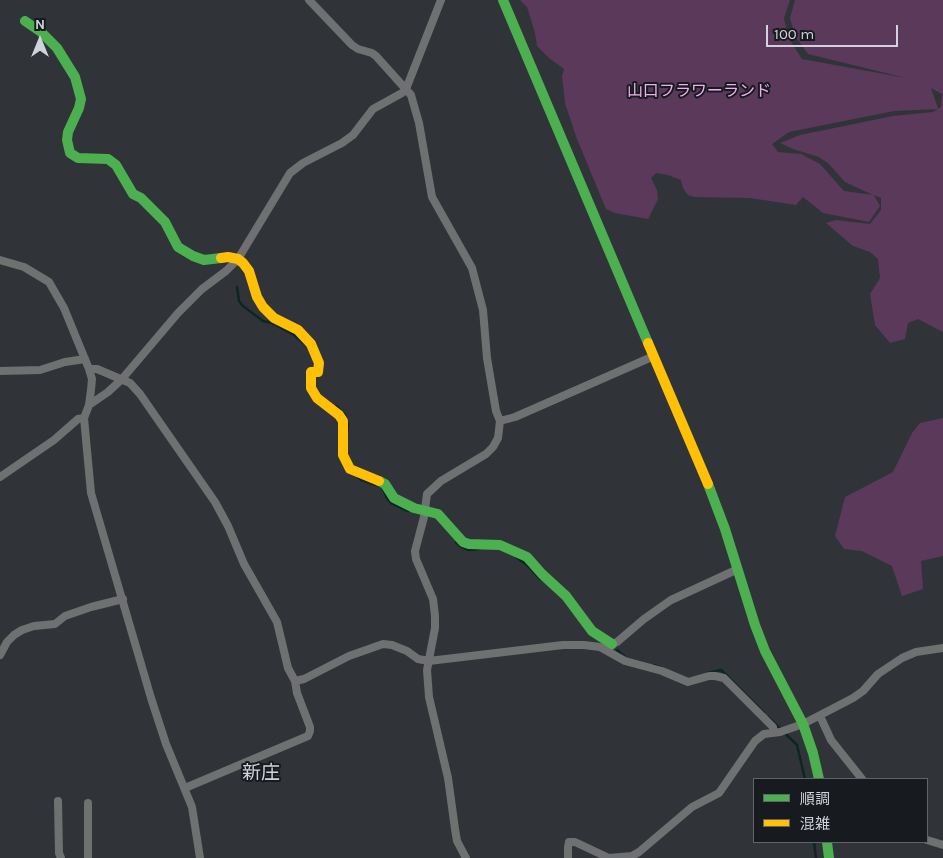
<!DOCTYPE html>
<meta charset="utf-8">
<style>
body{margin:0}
#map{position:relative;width:943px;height:858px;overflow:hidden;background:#303439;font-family:Karla,"Noto Sans JP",sans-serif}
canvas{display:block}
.legend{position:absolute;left:753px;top:778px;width:175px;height:65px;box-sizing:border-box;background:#171b1f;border:1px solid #61656a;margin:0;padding:6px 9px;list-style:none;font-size:15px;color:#d0d4da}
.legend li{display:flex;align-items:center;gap:10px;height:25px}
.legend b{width:25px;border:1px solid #61656a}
.north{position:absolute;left:15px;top:15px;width:50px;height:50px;-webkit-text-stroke:4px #171b1f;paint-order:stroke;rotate:0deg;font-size:14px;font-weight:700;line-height:20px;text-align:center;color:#d0d4da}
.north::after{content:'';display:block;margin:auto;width:18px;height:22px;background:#d0d4da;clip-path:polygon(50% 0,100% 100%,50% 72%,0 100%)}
.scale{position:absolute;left:766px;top:25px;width:132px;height:22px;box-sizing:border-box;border:2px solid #d0d4da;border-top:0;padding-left:6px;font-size:15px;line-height:18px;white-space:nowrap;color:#d0d4da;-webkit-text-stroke:4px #171b1f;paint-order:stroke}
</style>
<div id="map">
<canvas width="943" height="858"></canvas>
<ul class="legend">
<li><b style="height:6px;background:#4caf50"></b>順調</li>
<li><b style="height:6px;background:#ffc107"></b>混雑</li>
</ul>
<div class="north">N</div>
<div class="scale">100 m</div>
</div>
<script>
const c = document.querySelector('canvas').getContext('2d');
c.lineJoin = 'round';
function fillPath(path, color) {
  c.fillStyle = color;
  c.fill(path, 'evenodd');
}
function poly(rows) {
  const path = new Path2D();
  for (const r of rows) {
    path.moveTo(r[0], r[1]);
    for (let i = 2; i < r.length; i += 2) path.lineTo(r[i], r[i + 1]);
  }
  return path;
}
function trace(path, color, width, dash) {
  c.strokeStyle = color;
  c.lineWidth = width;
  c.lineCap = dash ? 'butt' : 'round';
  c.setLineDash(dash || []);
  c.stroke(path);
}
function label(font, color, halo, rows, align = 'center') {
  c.font = font + ' Karla,"Noto Sans JP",sans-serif';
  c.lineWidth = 4;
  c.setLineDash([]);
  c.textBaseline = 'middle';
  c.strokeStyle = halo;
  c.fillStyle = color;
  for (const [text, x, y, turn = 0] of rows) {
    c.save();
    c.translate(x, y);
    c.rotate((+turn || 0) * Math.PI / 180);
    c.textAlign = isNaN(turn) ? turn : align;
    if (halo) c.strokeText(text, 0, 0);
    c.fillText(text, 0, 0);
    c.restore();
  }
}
fillPath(poly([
 [520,0,790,0,784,18,788,37,802,59,906,78,808,54,795,36,790,18,795,0,943,0,943,332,918,319,908,323,905,339,890,343,875,325,870,294,880,278,878,259,870,252,853,246,826,223,836,220,870,224,881,210,881,198,874,195,880,206,869,222,823,213,803,197,796,205,750,198,694,197,688,195,683,188,681,180,668,175,656,173,651,178,657,190,658,199,648,219,615,213,606,209,577,139,565,103,562,76,564,69,549,58,537,46,535,33,527,7],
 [931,88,942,94,941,107,933,112,893,116,800,135,780,143,793,149,819,157,829,164,845,182,873,195,844,191,820,164,801,154,778,152,772,144,789,132,894,111,938,109],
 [943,418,943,556,921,561,923,589,902,596,892,566,862,551,844,549,835,536,845,497,893,472,912,433,920,423]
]), '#5a395a');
trace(poly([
 [237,287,239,301,243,306,263,321,272,323,294,335,306,345],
 [336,406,345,415,348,424,347,433],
 [358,477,361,480,379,486],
 [383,489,387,498,391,503,408,511],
 [456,542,460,546,468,550,478,549],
 [516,557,528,566,540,579],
 [617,650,625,657],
 [654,665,665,669],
 [708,673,721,670,764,713],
 [768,717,797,745,805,779],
 [814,842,816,858]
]), '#0d2523', 2.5);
trace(poly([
 [309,0,352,45,358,49,372,53,376,56,411,95,419,123,432,197,472,268,483,310,487,358,496,411,500,421,498,438,493,447,486,454,441,481,427,494,424,517,415,551,416,559,433,599,435,616,435,628,427,670,429,697,448,778,455,829,457,841,466,858],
 [0,260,24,267,49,282,64,308,89,369,92,379,91,390,89,405,84,418,91,493,151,698,166,744,192,807,200,858],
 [89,369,97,369,130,383,140,394,215,502,228,526,244,564,277,622,288,668,295,681,297,693,310,727,310,731,308,736,185,788],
 [0,371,40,370,65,362,85,359],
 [89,405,108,392,122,379,178,313,202,289,226,271,238,259,290,173,303,163,342,143,353,135,373,109,402,93,406,89,441,0],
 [500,421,515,417,654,356],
 [0,477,54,440,78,419,84,418],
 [609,649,612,644,617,642,644,619,671,600,738,569],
 [0,655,7,642,14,635,22,630,34,626,55,624,65,616,91,607,123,599],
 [295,681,304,679,349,656,383,644,392,645,407,651,418,659,429,661,563,645,584,645,600,647,625,661,662,671,688,682,709,676,715,676,724,678,773,727,774,732],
 [820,716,831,740,862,779],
 [58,801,59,853,61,858],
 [88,803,88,858],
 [927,840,943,845],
 [568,858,568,847,569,842,575,842,609,858,632,856,639,852,692,807,719,793,755,741,764,734,780,732,803,724,853,698,863,691,878,674,902,658,916,652,943,648]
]), '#6f7072', 8);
trace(poly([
 [503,0,648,343],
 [25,21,41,32,57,48,75,77,81,99,79,108,68,132,67,140,70,153,78,158,108,159,116,165,133,194,141,198,165,222,178,247,193,256,204,260,221,258],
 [379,481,385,484,394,498,414,508,438,514,463,542,469,544,500,545,527,557,542,574,566,596,592,631,612,644],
 [708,484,725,529,755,625,765,651,803,724,813,753,819,779],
 [827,842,829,858]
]), '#4caf50', 10);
trace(poly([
 [221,258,228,257,238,259,243,263,249,271,257,297,263,307,274,318,298,330,311,344,319,363,318,372,311,372,311,388,317,398,339,415,343,421,343,455,350,469,379,481],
 [648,343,708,484]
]), '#ffc107', 10);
label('16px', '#efb0ed', '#171b1f', [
 ["山口フラワーランド",699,91]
]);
label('19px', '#d0d4da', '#171b1f', [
 ["新庄",261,774]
]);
</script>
